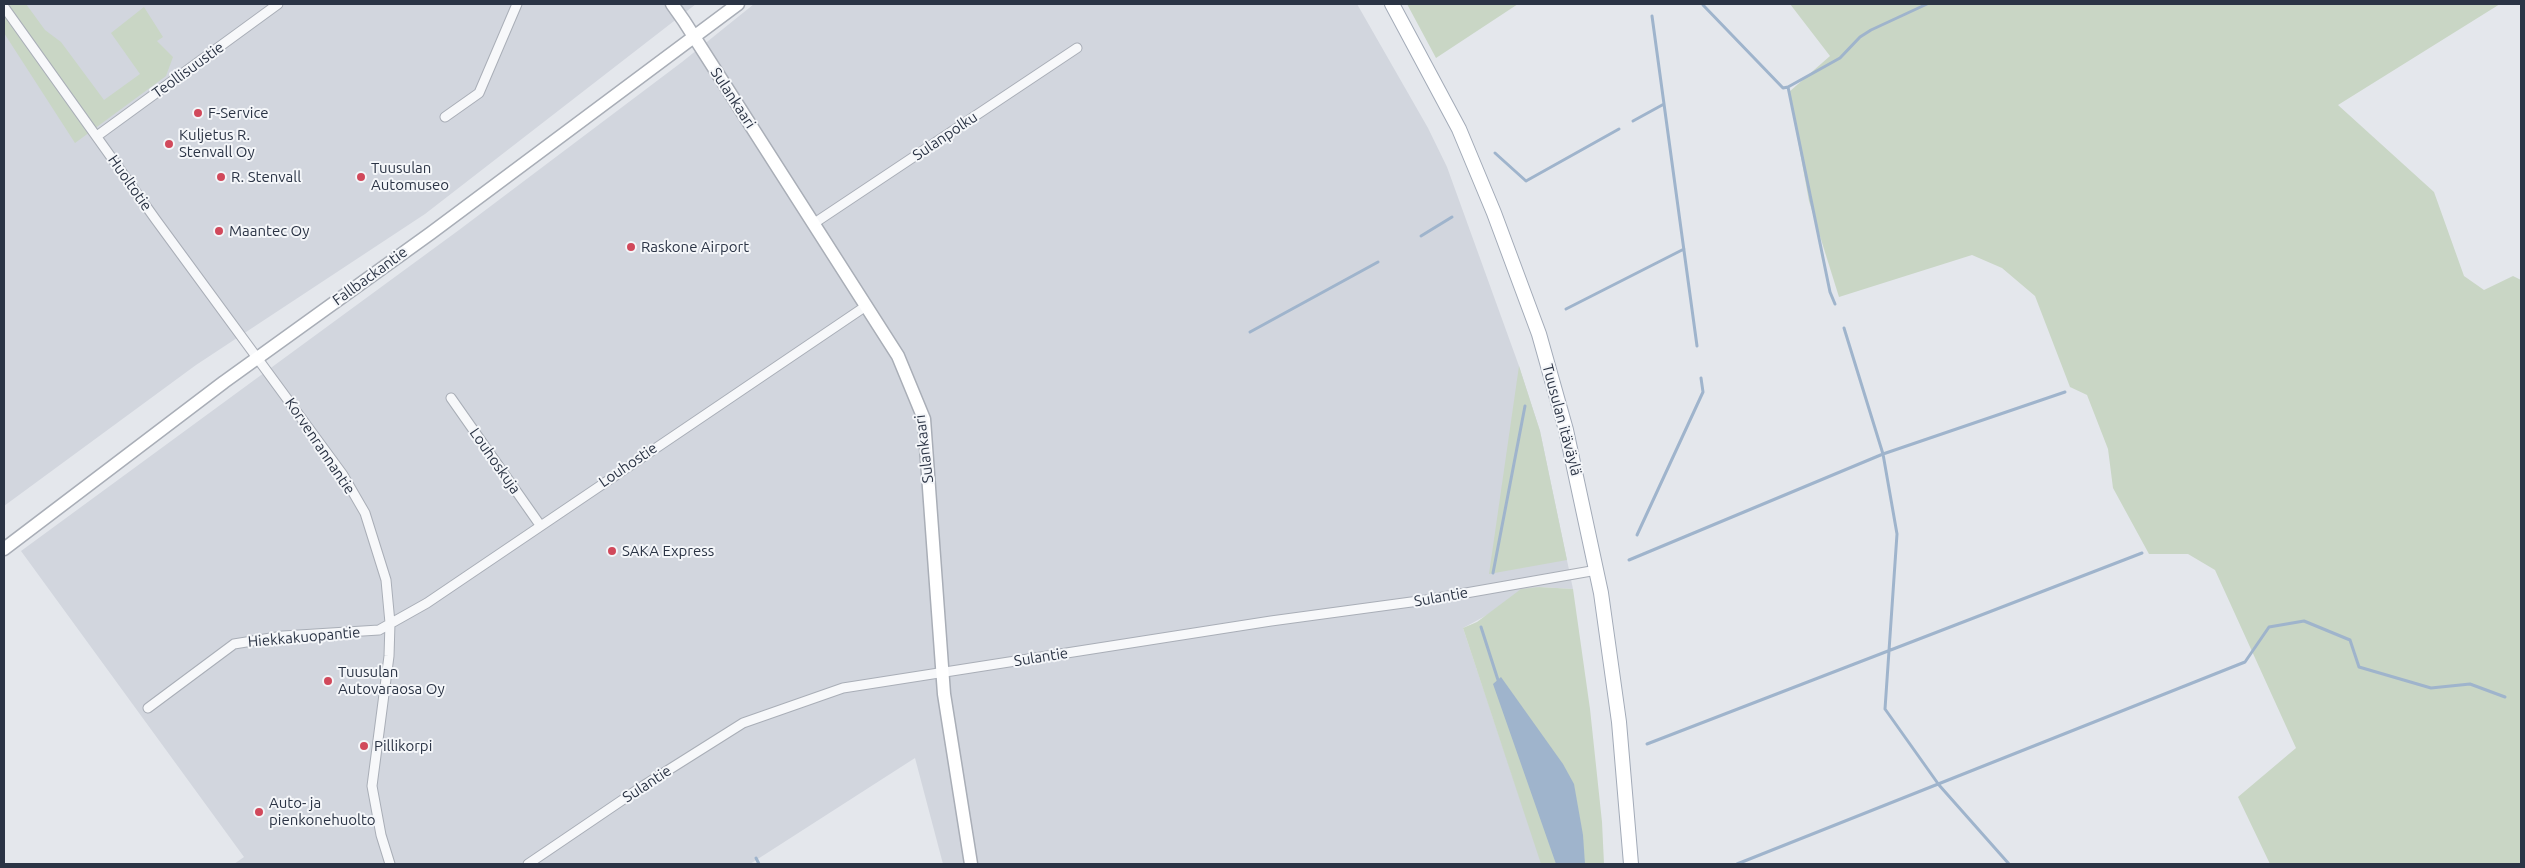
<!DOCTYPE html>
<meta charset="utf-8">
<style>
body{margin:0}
#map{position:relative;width:2525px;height:868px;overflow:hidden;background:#e4e7ec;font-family:Ubuntu,sans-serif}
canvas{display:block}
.frame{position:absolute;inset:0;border:5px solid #2b3445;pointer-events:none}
</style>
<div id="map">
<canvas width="2525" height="868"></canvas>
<div class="frame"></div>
</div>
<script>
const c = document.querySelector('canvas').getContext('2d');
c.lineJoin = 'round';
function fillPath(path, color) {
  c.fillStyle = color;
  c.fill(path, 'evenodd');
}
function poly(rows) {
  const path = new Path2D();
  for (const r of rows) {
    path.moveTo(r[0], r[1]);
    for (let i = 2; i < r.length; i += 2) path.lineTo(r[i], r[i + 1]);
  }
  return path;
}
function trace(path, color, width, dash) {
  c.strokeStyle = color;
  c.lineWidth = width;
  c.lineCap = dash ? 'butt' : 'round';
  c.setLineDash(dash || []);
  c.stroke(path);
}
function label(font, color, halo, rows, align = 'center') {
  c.font = font + ' Ubuntu,sans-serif';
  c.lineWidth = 4;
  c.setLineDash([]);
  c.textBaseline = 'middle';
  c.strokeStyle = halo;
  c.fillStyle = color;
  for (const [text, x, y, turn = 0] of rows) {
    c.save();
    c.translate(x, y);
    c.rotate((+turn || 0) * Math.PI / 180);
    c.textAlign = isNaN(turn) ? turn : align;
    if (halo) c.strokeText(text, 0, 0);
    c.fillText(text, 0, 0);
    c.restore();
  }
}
fillPath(poly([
 [4,4,696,4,425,214,196,365,4,506],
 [754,4,1357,4,1428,128,1447,167,1519,366,1540,431,1573,589,1539,587,1463,628,1542,864,943,864,915,758,750,864,234,864,244,857,21,551,459,230,682,62]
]), '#d2d6de');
fillPath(poly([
 [4,4,26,4,45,30,61,42,104,100,140,74,111,33,144,7,163,37,157,41,173,57,166,76,75,143,4,33],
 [1407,4,1518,4,1436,58],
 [1790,4,2500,4,2338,105,2434,192,2464,276,2484,290,2513,276,2521,280,2521,864,2270,864,2238,797,2296,748,2215,570,2188,554,2149,554,2113,488,2108,449,2087,395,2070,387,2035,296,2002,268,1972,255,1839,297,1809,201,1789,92,1830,56],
 [1519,366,1540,431,1567,560,1489,574],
 [1539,587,1573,589,1590,709,1602,822,1604,864,1541,864,1463,628,1477,622,1521,589]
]), '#c9d6c5');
fillPath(poly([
 [1501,677,1563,764,1574,784,1583,835,1585,864,1556,864,1493,684]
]), '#9fb4cc');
trace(poly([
 [1703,5,1783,88,1788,87],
 [1652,16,1697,346],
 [1788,87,1830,292,1835,304],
 [1788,87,1840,58,1860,37,1871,30,1927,4],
 [1633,121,1664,104],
 [1495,153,1526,181,1619,129],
 [1421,236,1452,217],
 [1566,309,1684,249],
 [1844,328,1883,454,1897,534,1885,709,1939,785,2009,864],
 [1250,332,1378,262],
 [1637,535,1703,392,1701,378],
 [1629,560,1883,454,2065,392],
 [1493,573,1525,406],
 [1481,627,1498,680],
 [1647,744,2142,553],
 [756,858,759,864],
 [1737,864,2245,662,2269,627,2304,621,2350,640,2359,667,2431,688,2470,684,2505,697]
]), '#9fb4cc', 3);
const street = poly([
 [4,7,156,220,343,475,365,513,386,580,390,623,389,656,372,786,381,835,390,864],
 [445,117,479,93,517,4],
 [97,136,278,4],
 [813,224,1077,48],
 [451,398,540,525],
 [148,708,234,644,283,636,379,630,427,603,866,306],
 [528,864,643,786,743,723,843,688,1271,621,1426,600,1597,570]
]);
const secondary = poly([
 [672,4,684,21,898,356,924,419,944,694,971,864],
 [4,549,224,382,431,233,738,4]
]);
const primary = poly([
 [1392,4,1459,129,1494,213,1539,334,1566,430,1601,593,1619,722,1631,864]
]);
trace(street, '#a9aeb7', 11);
trace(secondary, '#a9aeb7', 15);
trace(primary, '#a3abb8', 16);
trace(street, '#f7f8fa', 9);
trace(secondary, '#fff', 12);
trace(primary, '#fff', 14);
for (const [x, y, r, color] of [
 [198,113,5,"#d1495b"],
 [169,144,5,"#d1495b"],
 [221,177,5,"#d1495b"],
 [361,177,5,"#d1495b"],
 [219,231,5,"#d1495b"],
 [631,247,5,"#d1495b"],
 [612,551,5,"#d1495b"],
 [328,681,5,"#d1495b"],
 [364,746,5,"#d1495b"],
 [259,812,5,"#d1495b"]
]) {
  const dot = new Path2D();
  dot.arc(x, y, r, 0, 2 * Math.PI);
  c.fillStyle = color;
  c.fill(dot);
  trace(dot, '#f4f6f9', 2);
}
label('15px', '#2b3445', '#f4f6f9', [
 ["Teollisuustie",188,70,-36],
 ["Sulankaari",733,98,57],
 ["Sulanpolku",945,136,-34],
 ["Huoltotie",130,183,55],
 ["Fallbackantie",370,276,-36],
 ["Tuusulan itäväylä",1562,420,75],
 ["Korvenrannantie",320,446,56],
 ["Sulankaari",924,449,-97],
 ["Louhoskuja",495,461,55],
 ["Louhostie",628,465,-34],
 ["Sulantie",1441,597,-10],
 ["Hiekkakuopantie",304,637,-5],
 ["Sulantie",1041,657,-9],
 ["Sulantie",647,784,-33]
]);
label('15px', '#2b3445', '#f4f6f9', [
 ["F-Service",208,113],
 ["Kuljetus R.",179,135],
 ["Stenvall Oy",179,152],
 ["Tuusulan",371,168],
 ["Automuseo",371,185],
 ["R. Stenvall",231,177],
 ["Maantec Oy",229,231],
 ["Raskone Airport",641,247],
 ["SAKA Express",622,551],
 ["Tuusulan",338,672],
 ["Autovaraosa Oy",338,689],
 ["Pillikorpi",374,746],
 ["Auto- ja",269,803],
 ["pienkonehuolto",269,820]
], 'left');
</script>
